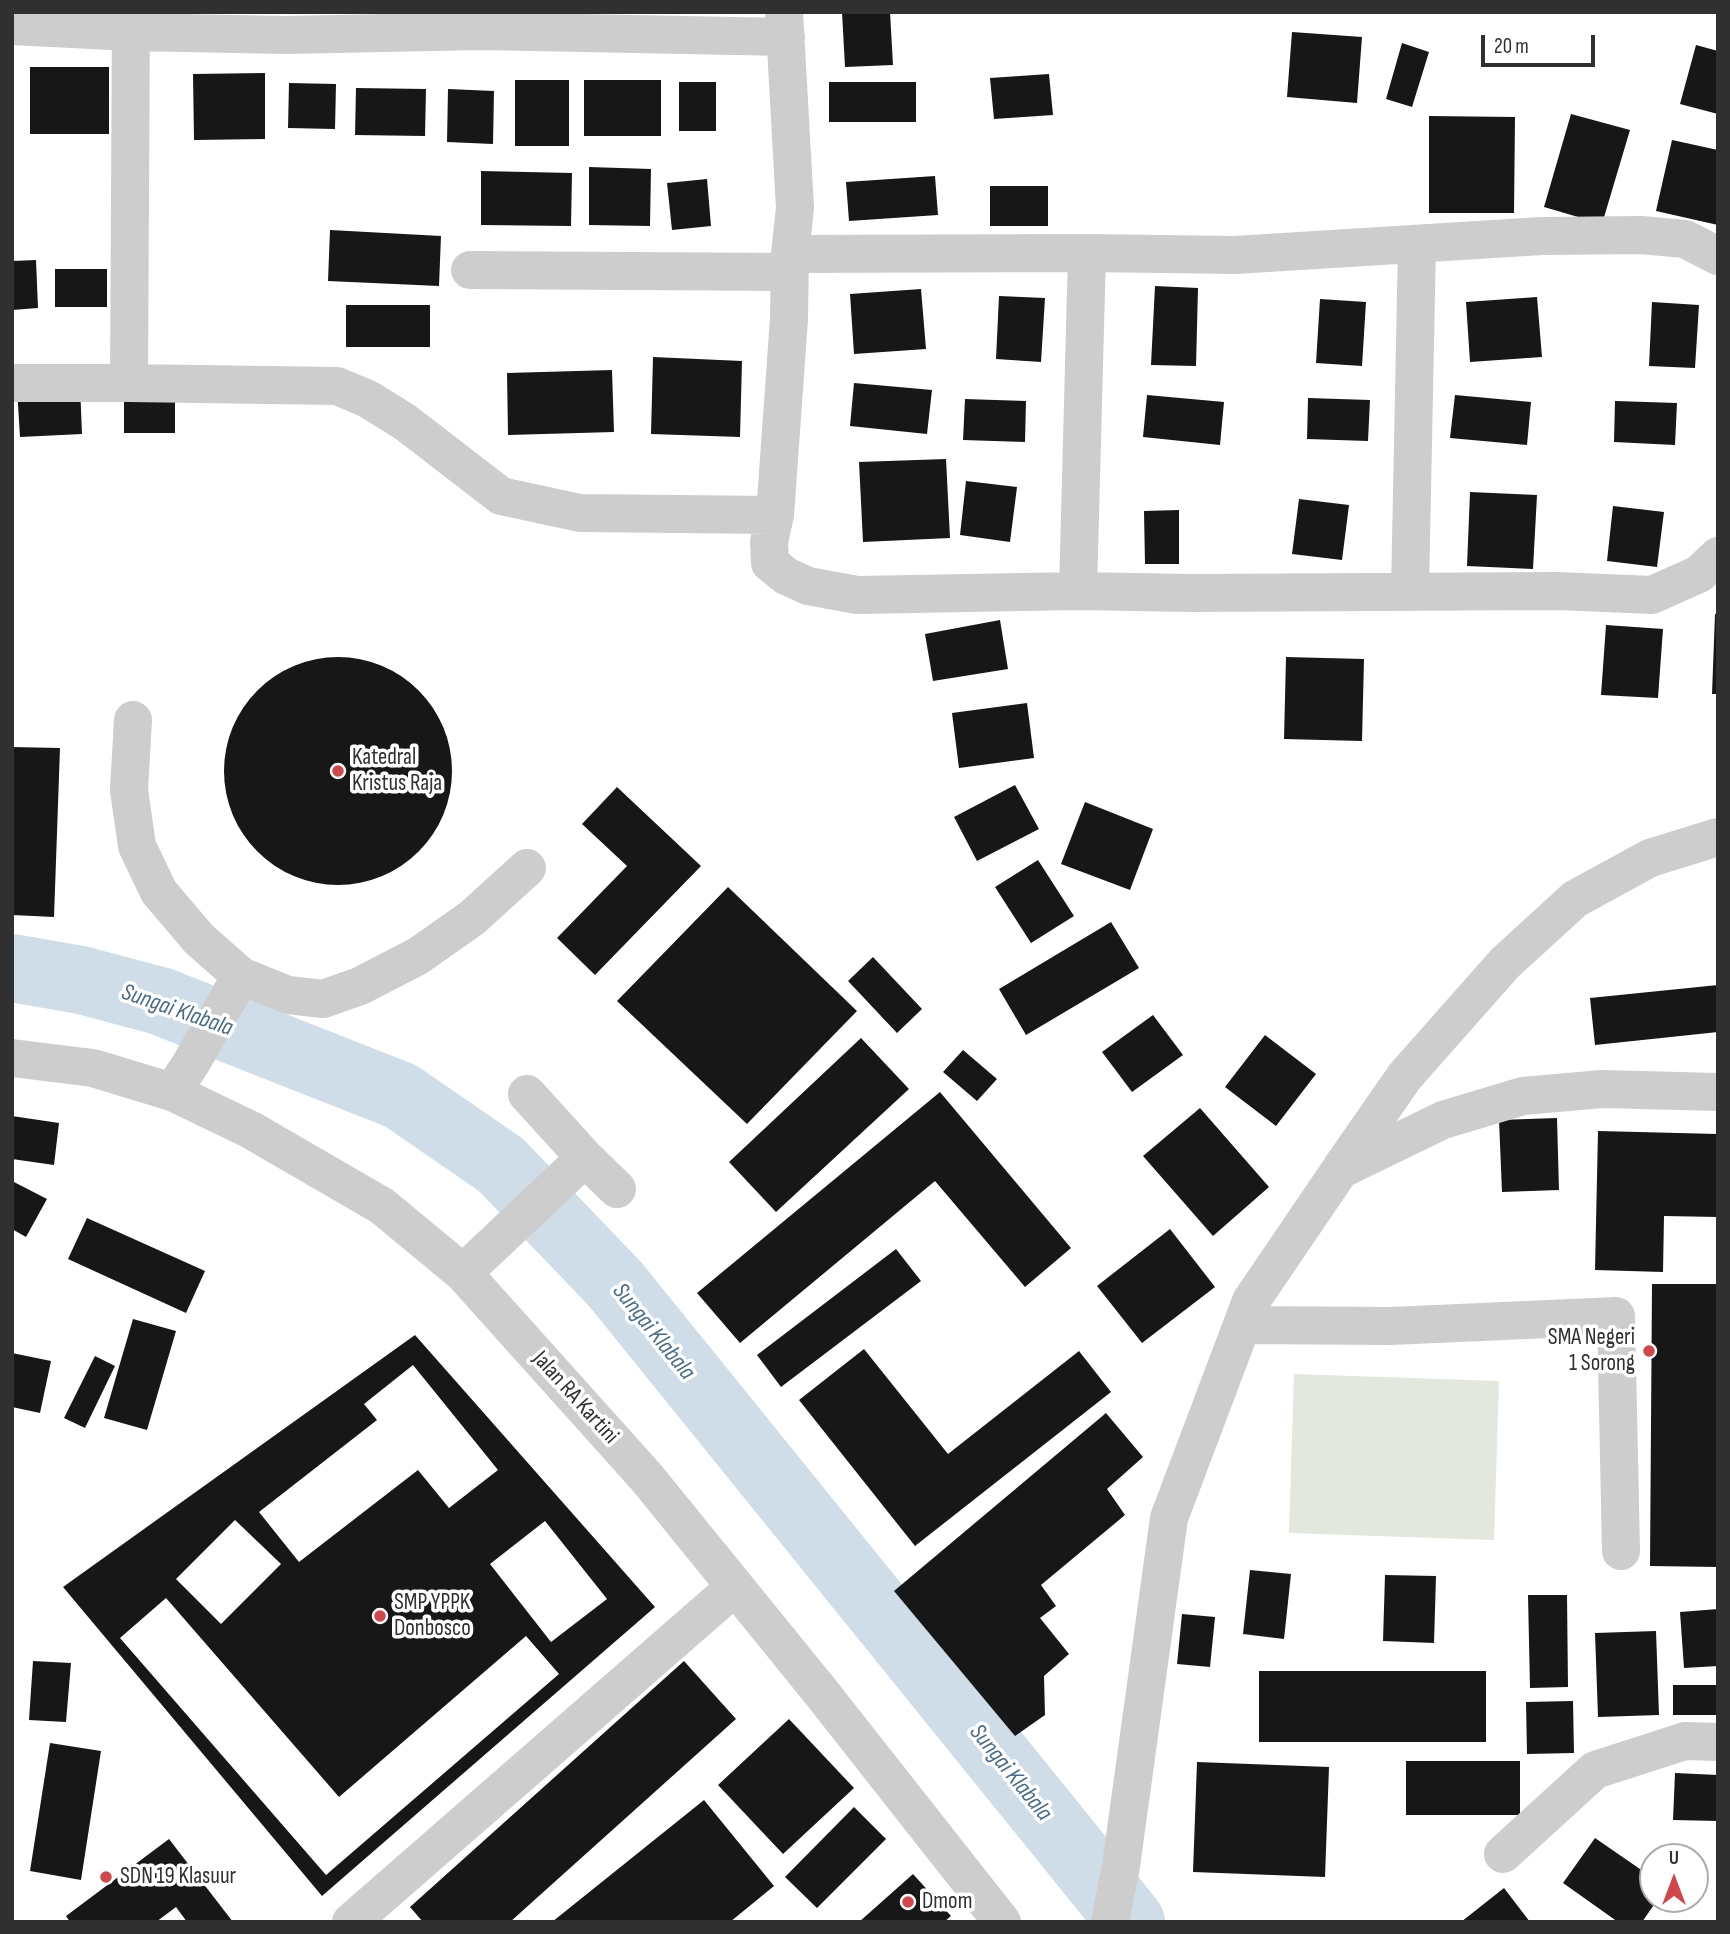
<!DOCTYPE html>
<style>
body{margin:0}
#map{position:relative;width:1730px;height:1934px;overflow:hidden;background:#fff;font-family:"Sofia Sans Condensed",sans-serif}
canvas{display:block}
.frame{position:absolute;inset:0;border:14px solid #303030;pointer-events:none}
.north{position:absolute;left:1639px;top:1843px;width:70px;height:70px;box-sizing:border-box;background:#fff;border:2px solid #acacac;border-radius:50%;rotate:0deg;font-size:19px;font-weight:700;line-height:28px;text-align:center;color:#303030}
.north::after{content:'';display:block;margin:auto;width:24px;height:32px;background:#d14749;clip-path:polygon(50% 0,100% 100%,50% 72%,0 100%)}
.scale{position:absolute;left:1481px;top:35px;width:114px;height:32px;box-sizing:border-box;border:4px solid #303030;border-top:0;padding-left:9px;font-size:21px;line-height:24px;white-space:nowrap;color:#303030;-webkit-text-stroke:5px #fff;paint-order:stroke}
</style>
<div id="map">
<canvas width="1730" height="1934"></canvas>
<div class="frame"></div>
<div class="north">U</div>
<div class="scale">20 m</div>
</div>
<script>
const c = document.querySelector('canvas').getContext('2d');
c.lineJoin = 'round';
function fillPath(path, color) {
  c.fillStyle = color;
  c.fill(path, 'evenodd');
}
function poly(rows) {
  const path = new Path2D();
  for (const r of rows) {
    if (r.length === 3) {
      path.moveTo(r[0] + r[2], r[1]);
      path.arc(r[0], r[1], r[2], 0, 2 * Math.PI);
      continue;
    }
    path.moveTo(r[0], r[1]);
    for (let i = 2; i < r.length; i += 2) path.lineTo(r[i], r[i + 1]);
  }
  return path;
}
function trace(path, color, width, dash) {
  c.strokeStyle = color;
  c.lineWidth = width;
  c.lineCap = dash ? 'butt' : 'round';
  c.setLineDash(dash || []);
  c.stroke(path);
}
function label(font, color, halo, rows, align = 'center') {
  c.font = font + ' "Sofia Sans Condensed",sans-serif';
  c.lineWidth = 7;
  c.setLineDash([]);
  c.textBaseline = 'middle';
  c.strokeStyle = halo;
  c.fillStyle = color;
  for (const [text, x, y, turn = 0] of rows) {
    c.save();
    c.translate(x, y);
    c.rotate((+turn || 0) * Math.PI / 180);
    c.textAlign = isNaN(turn) ? turn : align;
    if (halo) c.strokeText(text, 0, 0);
    c.fillText(text, 0, 0);
    c.restore();
  }
}
fillPath(poly([
 [1294,1374,1499,1381,1494,1540,1289,1533]
]), '#e2e8dd');
trace(poly([
 [12,968,81,980,160,1001,401,1096,501,1165,615,1284,1131,1922]
]), '#cedde8', 68);
fillPath(poly([
 [842,12,890,12,893,65,845,67],
 [1292,32,1362,37,1357,103,1287,97],
 [1402,43,1429,52,1412,107,1386,99],
 [1696,45,1718,51,1718,114,1680,104],
 [30,67,109,67,109,134,30,134],
 [265,73,265,139,194,140,193,74],
 [1049,74,1053,115,994,119,990,78],
 [515,80,569,80,569,146,515,146],
 [584,80,661,80,661,136,584,136],
 [679,82,716,82,716,131,679,131],
 [829,82,916,82,916,122,829,122],
 [289,83,336,84,335,129,288,128],
 [356,88,426,89,425,136,355,135],
 [448,89,494,91,493,144,447,142],
 [1571,114,1630,130,1602,224,1544,207],
 [1429,116,1515,117,1514,213,1429,213],
 [1672,140,1718,150,1718,225,1656,211],
 [589,167,651,169,650,226,589,225],
 [481,171,572,173,571,226,481,225],
 [935,176,938,215,849,221,846,182],
 [707,179,711,226,672,230,667,183],
 [990,186,1048,186,1048,226,990,226],
 [330,230,441,236,439,286,328,281],
 [36,260,38,308,12,310,12,261],
 [55,269,107,269,107,307,55,307],
 [1155,286,1198,288,1196,366,1151,365],
 [921,289,926,349,854,354,850,294],
 [999,296,1045,298,1041,362,996,359],
 [1537,297,1542,357,1470,362,1466,302],
 [1320,299,1366,302,1362,366,1316,363],
 [1652,302,1699,305,1695,368,1649,366],
 [346,305,430,305,430,347,346,347],
 [653,357,742,361,740,437,651,434],
 [612,370,614,432,508,435,507,373],
 [854,383,932,390,927,434,850,426],
 [80,385,82,434,20,437,17,388],
 [124,395,175,395,175,433,124,433],
 [1147,395,1224,402,1220,445,1143,437],
 [1455,395,1531,402,1527,445,1450,438],
 [1308,398,1370,400,1368,441,1307,439],
 [965,399,1026,401,1025,442,963,440],
 [1615,401,1677,403,1675,445,1614,442],
 [946,459,950,538,863,542,859,462],
 [966,481,1017,487,1010,542,960,535],
 [1470,492,1537,495,1533,569,1467,566],
 [1299,499,1349,505,1342,560,1292,554],
 [1613,506,1664,512,1657,567,1607,561],
 [1179,510,1179,564,1145,564,1144,511],
 [1715,614,1718,614,1718,694,1712,694],
 [1000,620,1008,669,933,681,925,634],
 [1606,625,1663,629,1658,698,1601,695],
 [338,771,114],
 [1286,657,1364,659,1362,741,1284,739],
 [1027,703,1034,758,959,768,952,713],
 [12,747,60,748,54,917,12,915],
 [1015,785,1039,829,977,861,954,817],
 [617,787,701,866,595,975,557,938,627,866,582,824],
 [1085,802,1153,829,1130,890,1061,864],
 [1038,860,1074,916,1031,943,995,887],
 [728,887,857,1011,747,1124,617,1001],
 [1111,922,1139,968,1026,1035,999,989],
 [873,957,922,1009,897,1033,848,981],
 [1718,985,1718,1032,1595,1045,1590,998],
 [1153,1015,1183,1055,1132,1092,1102,1052],
 [1265,1035,1316,1074,1276,1126,1225,1087],
 [861,1038,909,1089,776,1212,729,1162],
 [963,1050,997,1079,977,1101,943,1072],
 [940,1092,1071,1248,1025,1287,935,1181,740,1343,697,1293],
 [1200,1108,1269,1187,1213,1236,1143,1156],
 [12,1116,59,1123,54,1165,12,1159],
 [1557,1118,1559,1190,1502,1192,1499,1120],
 [1598,1131,1718,1134,1718,1217,1664,1216,1663,1272,1595,1270],
 [12,1181,47,1199,26,1237,12,1229],
 [87,1218,205,1271,186,1313,68,1259],
 [1170,1229,1215,1287,1142,1343,1097,1286],
 [896,1249,921,1281,781,1387,757,1355],
 [1652,1284,1718,1284,1718,1567,1650,1566],
 [133,1319,176,1331,147,1430,104,1418],
 [415,1335,655,1607,322,1896,63,1587],
 [413,1365,498,1470,449,1508,418,1470,299,1562,259,1512,377,1420,364,1404],
 [235,1520,281,1564,221,1624,176,1579],
 [545,1521,607,1599,551,1642,490,1564],
 [166,1598,339,1797,526,1636,559,1674,326,1875,120,1638],
 [864,1349,948,1454,1079,1351,1111,1392,915,1546,799,1400],
 [12,1353,51,1361,40,1413,12,1407],
 [95,1356,115,1366,85,1428,64,1418],
 [1106,1413,1143,1457,1107,1489,1125,1515,1041,1585,1056,1606,1040,1618,1069,1654,1044,1676,1045,1715,1015,1736,894,1591],
 [1250,1570,1291,1574,1284,1639,1243,1634],
 [1385,1575,1436,1576,1434,1643,1383,1641],
 [1528,1595,1567,1595,1568,1687,1530,1688],
 [1718,1609,1718,1666,1684,1668,1680,1612],
 [1182,1614,1215,1617,1210,1667,1177,1664],
 [1656,1631,1659,1715,1598,1717,1595,1633],
 [33,1661,71,1663,66,1722,29,1720],
 [684,1661,736,1719,510,1922,423,1922,410,1907],
 [1259,1671,1486,1671,1486,1742,1259,1742],
 [1673,1685,1718,1685,1718,1715,1673,1715],
 [1573,1701,1574,1753,1527,1754,1526,1702],
 [789,1719,854,1788,783,1854,718,1785],
 [50,1743,101,1751,81,1880,30,1871],
 [1406,1761,1520,1761,1520,1815,1406,1815],
 [1197,1762,1329,1767,1325,1877,1193,1872],
 [1675,1773,1718,1775,1718,1821,1673,1820],
 [704,1800,774,1886,730,1922,552,1922],
 [854,1807,886,1839,817,1908,785,1877],
 [1595,1838,1653,1878,1653,1899,1658,1899,1642,1922,1618,1922,1563,1883],
 [169,1839,233,1922,187,1922,176,1907,156,1922,70,1922,66,1916],
 [913,1874,951,1916,944,1922,859,1922],
 [1504,1888,1530,1922,1461,1922]
]), '#171717');
trace(poly([
 [784,12,795,208,790,254,789,319,775,515,769,542,770,563,786,576,808,586,857,595,1078,591,1191,593,1558,591,1652,595,1699,574,1718,556],
 [12,26,131,32,287,35,481,31,786,37],
 [790,254,1087,253,1235,255,1542,236,1641,235,1685,239,1718,256],
 [470,270,790,272],
 [12,383,129,383,131,12],
 [129,383,337,386,368,399,405,422,501,496,580,513,775,515],
 [1078,591,1087,253],
 [1410,591,1417,244],
 [133,720,129,790,137,846,159,892,199,939,241,976],
 [12,1058,93,1068,172,1092,251,1130,382,1206,463,1273,647,1478,820,1691,1002,1922],
 [172,1092,190,1065,241,976,288,995,323,999,360,986,418,956,472,918,527,868],
 [585,1158,617,1189],
 [1341,1168,1405,1076,1505,963,1575,899,1650,858,1718,837],
 [463,1273,585,1158,527,1094],
 [1242,1325,1391,1326,1616,1316,1621,1551],
 [1503,1854,1595,1770,1685,1741,1718,1742],
 [351,1922,735,1587],
 [1110,1922,1121,1866,1169,1518,1251,1301,1340,1170,1443,1120,1523,1096,1602,1089,1718,1092]
]), '#cdcdcd', 38);
for (const [x, y, r, color] of [
 [338,771,7,"#d14749"],
 [1649,1351,7,"#d14749"],
 [380,1616,7,"#d14749"],
 [106,1877,7,"#d14749"],
 [908,1902,7,"#d14749"]
]) {
  const dot = new Path2D();
  dot.arc(x, y, r, 0, 2 * Math.PI);
  c.fillStyle = color;
  c.fill(dot);
  trace(dot, '#fff', 2.5);
}
label('23px', '#303030', '#fff', [
 ["Katedral",352,758],
 ["Kristus Raja",352,784],
 ["SMA Negeri",1635,1338,"right"],
 ["1 Sorong",1635,1364,"right"],
 ["SMP YPPK",394,1603],
 ["Donbosco",394,1629],
 ["SDN 19 Klasuur",120,1877],
 ["Dmom",922,1902]
], 'left');
label('23px', '#303030', '#fff', [
 ["Jalan RA Kartini",575,1398,48]
]);
label('italic 24px', '#476b89', '#fff', [
 ["Sungai Klabala",177,1011,19],
 ["Sungai Klabala",653,1332,51],
 ["Sungai Klabala",1010,1773,51]
]);
</script>
